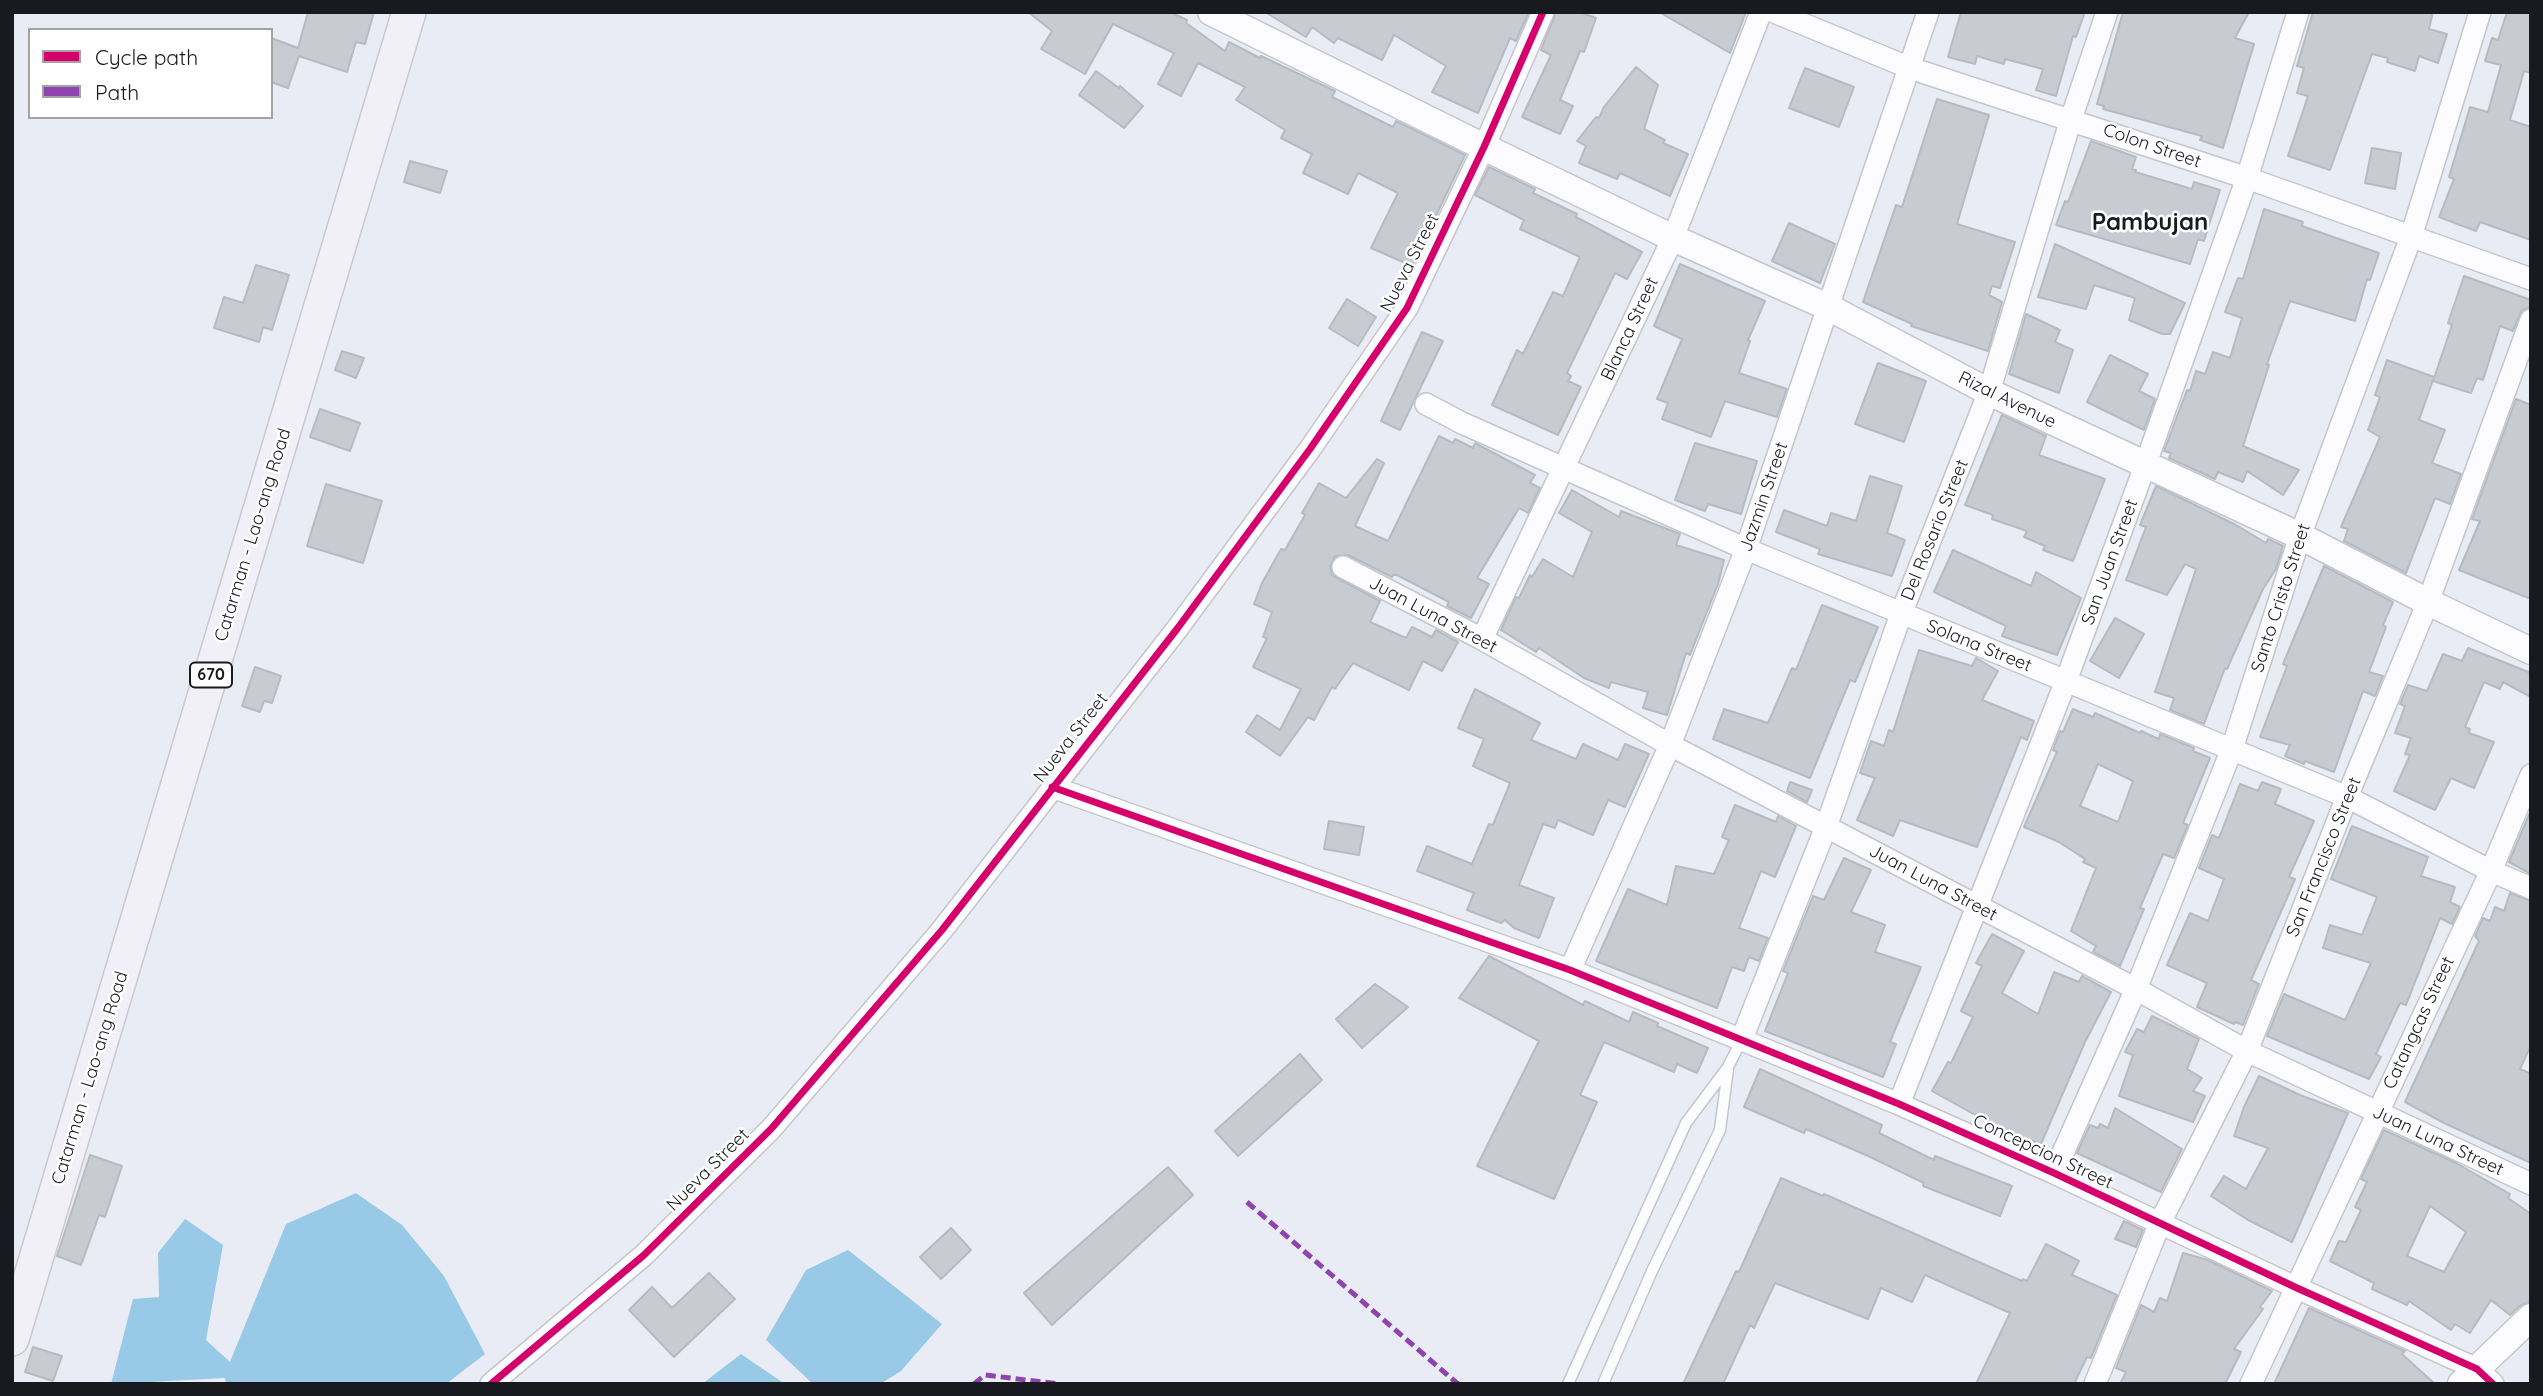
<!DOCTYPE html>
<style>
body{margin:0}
#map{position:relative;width:2543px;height:1396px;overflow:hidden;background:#eaecf5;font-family:Quicksand,sans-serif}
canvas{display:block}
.frame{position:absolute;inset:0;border:14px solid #191a20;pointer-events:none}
.legend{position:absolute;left:28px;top:28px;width:245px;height:91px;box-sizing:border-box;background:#fff;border:2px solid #a3a3a6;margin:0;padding:9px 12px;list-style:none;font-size:21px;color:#191a20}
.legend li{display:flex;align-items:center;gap:14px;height:35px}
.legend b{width:35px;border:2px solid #a3a3a6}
</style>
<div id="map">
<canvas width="2543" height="1396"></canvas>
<div class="frame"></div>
<ul class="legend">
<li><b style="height:9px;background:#d6006c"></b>Cycle path</li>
<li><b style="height:9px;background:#8e44ad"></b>Path</li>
</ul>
</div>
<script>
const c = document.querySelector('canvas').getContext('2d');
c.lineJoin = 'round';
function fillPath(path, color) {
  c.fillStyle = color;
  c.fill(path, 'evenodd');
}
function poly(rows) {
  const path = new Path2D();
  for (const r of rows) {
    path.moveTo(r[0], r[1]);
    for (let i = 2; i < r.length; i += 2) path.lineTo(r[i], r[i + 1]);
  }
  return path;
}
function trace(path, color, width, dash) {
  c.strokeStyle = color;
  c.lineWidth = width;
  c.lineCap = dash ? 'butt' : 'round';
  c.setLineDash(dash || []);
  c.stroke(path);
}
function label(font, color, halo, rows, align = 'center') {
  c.font = font + ' Quicksand,sans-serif';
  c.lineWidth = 5;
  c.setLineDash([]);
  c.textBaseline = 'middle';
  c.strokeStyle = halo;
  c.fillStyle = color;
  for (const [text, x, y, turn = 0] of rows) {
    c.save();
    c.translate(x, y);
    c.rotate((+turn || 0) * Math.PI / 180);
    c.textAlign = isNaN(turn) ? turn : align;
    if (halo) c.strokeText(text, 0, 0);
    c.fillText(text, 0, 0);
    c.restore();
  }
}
fillPath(poly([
 [356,1193,402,1225,444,1276,485,1354,446,1384,226,1384,225,1378,111,1384,133,1299,159,1297,158,1253,185,1219,223,1245,206,1340,230,1362,286,1224],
 [848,1250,942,1324,901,1371,880,1384,813,1384,766,1340,806,1270],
 [741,1354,785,1384,702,1384]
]), '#98c9e6');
const building = poly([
 [308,12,374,12,365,44,356,42,347,72,299,56,288,88,271,82,271,38,298,48,308,12],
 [1028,12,1170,12,1187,20,1186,23,1225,51,1229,42,1260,58,1261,56,1335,91,1332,97,1393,127,1396,121,1465,155,1412,266,1371,248,1398,193,1358,173,1348,194,1303,173,1312,154,1281,138,1285,130,1236,100,1245,87,1198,63,1181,96,1158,84,1174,53,1113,24,1085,74,1041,49,1052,31,1028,12],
 [1265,12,1529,12,1516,41,1510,38,1478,113,1432,92,1446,66,1394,35,1382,60,1338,38,1334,43,1312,27,1306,37,1265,12],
 [1556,12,1579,12,1596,18,1584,52,1580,51,1560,100,1573,106,1560,134,1522,117,1551,55,1541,50,1556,12],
 [1659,12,1746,12,1730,53,1659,12],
 [1961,12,2085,12,2076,37,2073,36,2056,96,2036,90,2043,69,2005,59,2004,64,1977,56,1975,64,1948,57,1961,12],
 [2123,12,2249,12,2235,38,2254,44,2223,148,2200,140,2202,136,2103,109,2104,106,2097,104,2123,12],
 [2313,12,2433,12,2429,29,2447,34,2438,63,2419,56,2415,71,2387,62,2388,58,2372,54,2330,170,2288,156,2308,96,2297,93,2304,68,2297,66,2313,12],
 [2507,12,2531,12,2531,73,2524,71,2510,120,2531,127,2531,240,2480,222,2476,231,2439,217,2454,179,2449,177,2470,107,2488,112,2501,65,2485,61,2492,38,2498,40,2507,12],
 [1636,67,1658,85,1644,129,1665,140,1663,143,1688,154,1670,196,1620,173,1617,179,1579,163,1586,146,1577,141,1596,117,1599,118,1604,107,1636,67],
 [1805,68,1854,87,1839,127,1789,108,1805,68],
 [1096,71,1119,88,1120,86,1143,106,1124,128,1079,95,1096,71],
 [1937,99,1989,115,1957,224,2015,242,2000,288,1992,286,1989,295,2002,302,1988,351,1911,326,1912,324,1863,302,1896,205,1902,207,1937,99],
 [2091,141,2136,157,2132,169,2136,170,2135,172,2192,189,2194,182,2220,190,2204,241,2198,239,2190,264,2056,225,2065,201,2068,202,2091,141],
 [2372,148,2401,153,2395,189,2365,183,2372,148],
 [410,161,447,171,440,193,404,182,410,161],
 [1489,167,1535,189,1533,193,1577,214,1576,217,1642,252,1627,279,1615,273,1567,373,1571,376,1568,381,1581,387,1558,435,1492,405,1517,350,1523,354,1553,292,1563,296,1580,257,1520,229,1524,220,1475,195,1489,167],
 [2264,209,2303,222,2302,226,2379,253,2370,280,2367,279,2355,321,2290,301,2267,364,2269,365,2243,446,2299,470,2283,495,2247,471,2243,482,2218,472,2215,479,2169,458,2171,453,2164,451,2187,390,2190,391,2196,371,2205,374,2213,352,2230,358,2242,318,2225,312,2238,278,2243,279,2264,209],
 [1789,223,1835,244,1820,283,1772,261,1789,223],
 [2055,244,2185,303,2170,334,2162,334,2129,320,2135,298,2094,285,2086,309,2038,297,2055,244],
 [1680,264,1765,301,1748,340,1750,341,1739,373,1787,389,1777,417,1725,401,1711,437,1662,419,1668,403,1657,399,1682,339,1654,326,1680,264],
 [256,265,289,275,272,330,263,327,259,342,214,328,224,297,243,303,256,265],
 [2464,276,2531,300,2531,307,2522,310,2513,331,2500,326,2483,380,2477,378,2471,393,2433,381,2452,325,2448,323,2464,276],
 [1347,299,1376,317,1358,346,1329,328,1347,299],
 [2026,314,2060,330,2055,342,2073,350,2059,393,2009,374,2026,314],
 [1422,332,1443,341,1400,430,1381,421,1422,332],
 [342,351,364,358,356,378,335,370,342,351],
 [2110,355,2148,374,2139,391,2155,399,2144,430,2087,402,2110,355],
 [2387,360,2434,377,2419,420,2445,430,2432,463,2461,474,2450,504,2435,498,2406,573,2344,541,2348,529,2341,527,2380,437,2368,430,2380,397,2375,395,2387,360],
 [1878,363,1926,381,1904,442,1855,424,1878,363],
 [2516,399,2531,405,2531,599,2459,570,2480,521,2472,519,2516,399],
 [320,409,360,423,350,451,310,437,320,409],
 [2002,415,2046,436,2039,455,2105,479,2073,561,2043,550,2045,546,2024,537,2027,531,1992,519,1993,515,1965,505,2002,415],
 [1439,436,1453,443,1455,439,1473,448,1475,443,1535,475,1530,483,1540,488,1528,513,1519,508,1477,578,1489,584,1471,618,1447,606,1449,602,1397,575,1393,575,1392,577,1348,555,1335,556,1330,567,1332,575,1380,601,1370,622,1406,638,1412,627,1432,637,1436,630,1458,642,1442,671,1423,661,1409,690,1353,663,1335,689,1332,687,1314,720,1308,717,1280,756,1246,732,1257,715,1280,730,1301,689,1253,667,1267,638,1263,637,1272,612,1254,604,1262,583,1281,549,1285,550,1305,515,1302,513,1319,483,1346,498,1377,459,1384,463,1355,526,1388,541,1439,436],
 [1695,443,1757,461,1741,514,1708,504,1705,511,1675,500,1695,443],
 [1870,476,1902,486,1887,533,1905,540,1892,576,1818,554,1820,549,1776,532,1784,510,1827,526,1831,513,1856,521,1870,476],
 [326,484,382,501,363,563,307,546,326,484],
 [2156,486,2236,525,2266,543,2268,539,2283,546,2276,569,2263,589,2227,669,2225,668,2204,724,2170,710,2174,698,2155,692,2196,569,2185,564,2167,595,2126,580,2146,527,2140,525,2156,486],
 [1572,490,1619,517,1621,511,1680,534,1676,545,1724,560,1718,584,1690,655,1686,653,1667,715,1643,708,1648,692,1611,682,1609,688,1584,678,1539,648,1536,652,1501,630,1516,597,1519,598,1530,575,1532,577,1543,559,1573,577,1592,532,1559,513,1572,490],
 [1953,550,2031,586,2036,572,2081,598,2057,655,2002,636,2006,626,1934,592,1953,550],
 [2324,566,2393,602,2383,625,2386,627,2369,672,2383,676,2375,696,2363,691,2334,772,2305,761,2304,764,2285,756,2290,745,2260,737,2287,666,2283,664,2324,566],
 [1822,605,1878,627,1855,682,1850,680,1810,778,1713,739,1724,709,1768,723,1792,668,1796,670,1822,605],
 [2115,618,2144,634,2119,678,2090,661,2115,618],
 [2468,648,2531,673,2531,697,2503,682,2500,689,2484,682,2465,727,2470,729,2469,733,2494,742,2474,788,2451,778,2435,810,2394,791,2410,755,2405,754,2411,738,2395,733,2405,706,2400,704,2408,685,2427,691,2443,654,2462,661,2468,648],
 [1919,650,1972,666,1976,658,1998,671,1982,700,2034,721,2027,740,2021,737,1977,847,1900,820,1893,836,1857,820,1875,778,1860,773,1871,741,1884,746,1889,730,1893,732,1919,650],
 [255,667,281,676,272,703,264,701,260,712,242,706,255,667],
 [1475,689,1540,723,1531,740,1576,759,1583,744,1618,760,1625,744,1649,754,1625,807,1608,800,1593,835,1558,820,1555,828,1543,824,1519,885,1554,898,1539,938,1514,928,1505,920,1501,923,1467,910,1474,893,1417,871,1427,846,1472,864,1489,824,1493,825,1510,783,1473,766,1484,739,1458,728,1475,689],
 [2073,709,2093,717,2095,713,2140,733,2141,731,2159,739,2160,734,2194,748,2193,751,2210,758,2183,823,2188,825,2174,858,2163,854,2140,908,2144,909,2120,966,2093,952,2096,946,2071,931,2096,868,2083,862,2085,859,2059,842,2024,827,2057,752,2053,750,2060,731,2063,732,2073,709],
 [2098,764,2133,781,2118,822,2080,806,2098,764],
 [1790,782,1812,790,1807,802,1787,791,1790,782],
 [2262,782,2281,789,2275,804,2314,821,2289,877,2295,879,2287,898,2251,980,2259,984,2243,1025,2235,1022,2234,1024,2197,1007,2207,983,2167,965,2190,913,2208,921,2224,879,2199,868,2212,835,2219,838,2240,784,2258,791,2262,782],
 [1735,805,1776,822,1778,816,1796,826,1775,877,1761,871,1739,928,1768,938,1759,961,1749,957,1744,971,1732,967,1717,1008,1596,961,1628,889,1667,905,1676,866,1714,874,1729,840,1722,837,1735,805],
 [2531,810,2531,874,2509,862,2531,810],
 [1329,821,1364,827,1359,855,1324,849,1329,821],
 [2352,826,2428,857,2421,876,2455,887,2450,902,2460,907,2452,924,2440,918,2406,1005,2400,1003,2376,1054,2381,1057,2369,1079,2267,1036,2284,994,2345,1020,2371,963,2323,948,2330,925,2362,935,2377,897,2331,879,2352,826],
 [1844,858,1871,870,1851,912,1885,925,1875,952,1921,967,1890,1042,1896,1044,1883,1077,1765,1031,1788,973,1783,971,1813,896,1824,900,1844,858],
 [2510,893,2531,901,2531,1045,2520,1069,2531,1074,2531,1163,2444,1123,2405,1102,2479,941,2475,936,2483,918,2490,921,2495,907,2504,911,2510,893],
 [1992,934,2024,951,2002,993,2038,1014,2054,972,2079,982,2082,976,2111,992,2085,1042,2041,1144,2004,1131,1932,1091,1948,1062,1951,1063,1973,1017,1961,1011,1982,966,1976,963,1992,934],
 [1489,956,1583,1005,1585,1001,1629,1022,1633,1012,1658,1023,1657,1026,1708,1048,1697,1073,1677,1064,1674,1072,1604,1042,1580,1095,1597,1102,1554,1199,1477,1166,1539,1041,1459,998,1489,956],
 [1375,984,1408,1007,1362,1048,1336,1019,1375,984],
 [2152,1016,2199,1039,2187,1069,2202,1078,2193,1091,2205,1096,2193,1122,2119,1096,2133,1055,2125,1052,2137,1029,2144,1032,2152,1016],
 [1300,1054,1322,1080,1238,1156,1215,1131,1300,1054],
 [1760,1069,1882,1125,1879,1133,1934,1160,1935,1156,2012,1186,2000,1216,1923,1186,1924,1183,1866,1155,1806,1129,1804,1133,1744,1107,1760,1069],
 [2259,1076,2300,1095,2348,1113,2292,1242,2248,1220,2211,1196,2224,1176,2246,1189,2268,1148,2234,1136,2244,1107,2259,1076],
 [2115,1108,2182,1149,2161,1192,2077,1153,2090,1125,2098,1128,2100,1124,2108,1128,2115,1108],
 [2384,1130,2456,1163,2510,1194,2508,1198,2531,1214,2531,1302,2521,1305,2510,1315,2491,1300,2470,1333,2455,1324,2451,1330,2409,1301,2407,1305,2372,1289,2374,1283,2330,1261,2339,1241,2346,1242,2361,1210,2355,1207,2367,1182,2361,1179,2384,1130],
 [2430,1206,2466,1232,2444,1272,2407,1256,2430,1206],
 [90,1155,122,1166,105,1217,99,1215,81,1265,57,1256,90,1155],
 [1168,1167,1193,1195,1052,1325,1024,1293,1168,1167],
 [1781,1178,1823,1196,1824,1194,2022,1281,2023,1279,2027,1281,2046,1244,2079,1261,2072,1275,2117,1295,2091,1358,2087,1357,2074,1384,1976,1384,2010,1313,1925,1275,1912,1302,1881,1288,1868,1319,1775,1283,1754,1328,1750,1325,1723,1384,1683,1384,1736,1271,1739,1272,1781,1178],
 [2124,1221,2143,1230,2136,1247,2115,1239,2124,1221],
 [951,1228,971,1250,941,1279,920,1257,951,1228],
 [2183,1253,2208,1260,2272,1291,2260,1307,2263,1309,2234,1349,2241,1352,2225,1384,2120,1384,2126,1372,2116,1368,2141,1305,2154,1312,2160,1298,2167,1301,2183,1253],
 [709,1273,735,1299,674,1357,629,1310,652,1287,672,1308,709,1273],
 [2309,1308,2405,1351,2402,1354,2435,1384,2274,1384,2309,1308],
 [33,1347,62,1356,53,1381,25,1372,33,1347]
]);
fillPath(building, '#c8ccd2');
trace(building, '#b7bac1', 2);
const service = poly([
 [1568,1384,1686,1123,1728,1067,1741,1041],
 [1603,1384,1652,1271,1720,1130,1728,1069]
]);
const minor = poly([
 [1774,12,1910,68,2247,178,2531,279],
 [1426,404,1462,423,1746,549,2347,797,2491,871,2531,888],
 [1343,567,1482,639,1670,745,2136,989,2247,1051,2531,1184],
 [1482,639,1673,238,1761,12],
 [1052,787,1570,970,1899,1104,2054,1173,2297,1288,2477,1369,2493,1384],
 [1570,970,1670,745,1746,549,1928,12],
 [1741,1041,1826,827,1901,614,1989,392,2071,119,2107,12],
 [1899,1104,2066,681,2145,466,2247,178,2298,12],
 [2054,1173,2136,989,2232,749,2300,536,2411,237,2480,12],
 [491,1384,644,1255,771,1129,942,930,1177,629,1310,449,1407,308,1484,147,1543,12],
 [2095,1384,2160,1223,2247,1051,2347,797,2428,602,2531,320],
 [2251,1384,2491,871,2531,775]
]);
const tertiary = poly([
 [1211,12,1484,147,1673,238,1830,308,1989,392,2300,536,2428,602,2531,651],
 [2461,1384,2531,1317]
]);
const primary = poly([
 [12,1339,409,12]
]);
trace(service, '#c4c6cd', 13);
trace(minor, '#c4c6cd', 24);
trace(tertiary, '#c4c6cd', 29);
trace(primary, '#cacace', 36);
trace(service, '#fcfcfe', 10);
trace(minor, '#fcfcfe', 21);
trace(tertiary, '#fcfcfe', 26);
trace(primary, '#f1eff7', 33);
trace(poly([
 [1247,1202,1458,1384],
 [974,1384,985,1375,1060,1384]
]), '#8e44ad', 5, [10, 5]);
trace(poly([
 [1052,787,1570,970,1899,1104,2054,1173,2297,1288,2477,1369,2493,1384],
 [491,1384,644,1255,771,1129,942,930,1177,629,1310,449,1407,308,1484,147,1543,12]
]), '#d6006c', 7);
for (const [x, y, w] of [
 [211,675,42]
]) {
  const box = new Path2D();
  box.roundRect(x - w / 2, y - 12.5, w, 25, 5);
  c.fillStyle = '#fff';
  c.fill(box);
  trace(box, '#191a20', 2);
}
label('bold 16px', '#191a20', null, [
 ["670",211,675]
]);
label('18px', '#191a20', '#fff', [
 ["Colon Street",2152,146,19],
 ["Nueva Street",1410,263,-63],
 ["Blanca Street",1630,329,-65],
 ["Rizal Avenue",2007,400,26],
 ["Jazmin Street",1764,497,-71],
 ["Del Rosario Street",1935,530,-68],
 ["Catarman - Lao-ang Road",253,535,-73],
 ["San Juan Street",2110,562,-70],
 ["Santo Cristo Street",2281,598,-72],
 ["Juan Luna Street",1433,615,28],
 ["Solana Street",1979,646,22],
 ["Nueva Street",1071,738,-52],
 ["San Francisco Street",2324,857,-68],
 ["Juan Luna Street",1933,883,28],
 ["Catangcas Street",2419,1023,-65],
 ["Catarman - Lao-ang Road",90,1078,-73],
 ["Juan Luna Street",2438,1141,25],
 ["Concepcion Street",2043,1152,25],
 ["Nueva Street",708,1170,-45]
]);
label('bold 24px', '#191a20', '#fff', [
 ["Pambujan",2150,223]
]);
</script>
